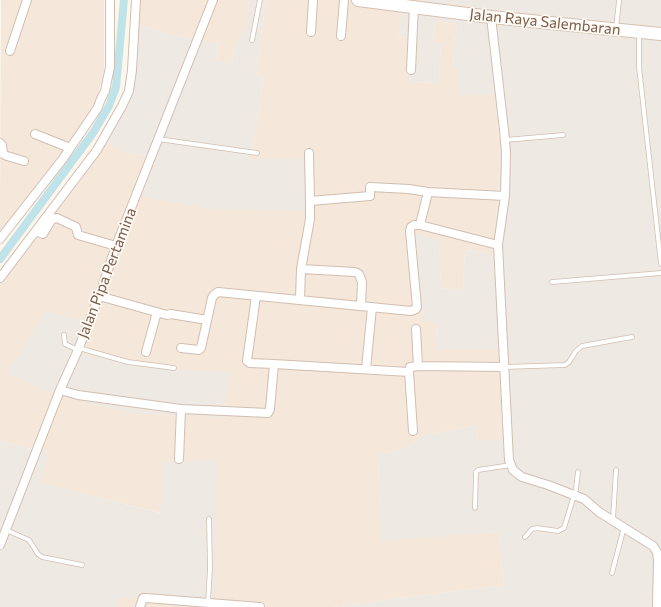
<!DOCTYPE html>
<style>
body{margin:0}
canvas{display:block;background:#fdf6ec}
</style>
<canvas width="661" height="607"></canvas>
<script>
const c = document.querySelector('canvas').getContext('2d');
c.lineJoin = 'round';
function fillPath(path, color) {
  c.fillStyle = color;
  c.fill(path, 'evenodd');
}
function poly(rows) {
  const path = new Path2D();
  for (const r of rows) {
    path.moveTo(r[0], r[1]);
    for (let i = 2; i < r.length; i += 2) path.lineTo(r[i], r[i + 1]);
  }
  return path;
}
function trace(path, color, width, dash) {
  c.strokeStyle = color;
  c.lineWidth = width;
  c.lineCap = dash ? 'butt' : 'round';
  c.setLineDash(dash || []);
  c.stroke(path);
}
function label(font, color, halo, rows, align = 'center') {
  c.font = font + ' Commissioner,sans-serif';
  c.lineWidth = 3.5;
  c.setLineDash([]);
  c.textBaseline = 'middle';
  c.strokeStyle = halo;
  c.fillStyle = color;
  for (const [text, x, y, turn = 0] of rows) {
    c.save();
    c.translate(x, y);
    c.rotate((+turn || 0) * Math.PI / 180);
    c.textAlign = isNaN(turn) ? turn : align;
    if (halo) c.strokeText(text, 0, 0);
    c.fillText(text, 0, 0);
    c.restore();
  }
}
fillPath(poly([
 [1,0,104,0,104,72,95,105,54,164,0,232],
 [137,0,250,0,246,25,234,48,232,64,216,61,219,44,173,35,135,24],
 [266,0,405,0,398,36,410,39,409,82,439,83,441,44,433,42,435,21,457,24,453,67,457,68,495,95,500,154,494,254,465,250,463,290,441,288,439,241,423,321,437,321,436,349,501,348,502,385,501,440,477,440,478,425,420,436,411,446,378,455,381,540,498,532,504,585,332,607,116,607,119,598,161,513,40,483,48,453,0,441,0,278,107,143,127,153,158,157,141,196,251,159,264,75,256,75]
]), '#f5e8da');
fillPath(poly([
 [250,0,266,0,256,74,264,75,251,159,310,159,311,211,207,209,140,196,158,157,127,153,107,143,125,89,135,24,173,35,219,44,216,61,232,64,234,48,246,25],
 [405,0,661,0,661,28,630,25,628,38,661,40,661,567,656,607,332,607,504,585,498,532,381,541,378,455,411,446,420,436,478,425,477,440,501,440,502,385,500,349,436,349,437,322,423,321,415,233,439,241,441,288,463,290,465,250,494,254,500,154,495,95,457,95,457,68,453,68,457,24,435,21,433,42,441,43,439,83,409,82,410,39,398,36],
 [45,311,84,320,72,352,161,369,230,372,222,417,128,413,55,395,7,373],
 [0,441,48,453,41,483,160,513,163,461,217,460,214,604,119,598,116,607,0,607]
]), '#efe9e4');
trace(poly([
 [0,259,93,133,109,106,116,87,124,0]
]), '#bfe3e8', 8);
const service = poly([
 [616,28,619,1],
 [639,34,639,67,661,264],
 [252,40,260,0],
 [158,139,257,153],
 [505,140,563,135],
 [552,282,661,273],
 [64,335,65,344,78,350],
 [79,348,128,362,174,368],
 [504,367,565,365,569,362,576,351,582,346,632,337],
 [475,508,476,472,478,470,511,465],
 [613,520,616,470],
 [6,530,29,540,38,554,42,557,82,565],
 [525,537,532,529,537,528,558,531,564,528,576,489,578,472],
 [612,573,624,527],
 [208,602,210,568,209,519]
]);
const minor = poly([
 [491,17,504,130,506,153,505,196,498,245,509,460,513,470,522,477,548,485,584,499,599,512,653,546,657,552,658,560,657,607],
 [311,32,313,0],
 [341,36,344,0],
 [10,51,27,0],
 [411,70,414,6],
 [35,134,70,148],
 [0,143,2,145,3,154,7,156,24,161],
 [309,153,310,201],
 [420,225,428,192],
 [36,231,43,234,52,219,57,218,76,227,78,235,116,246],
 [0,239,62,160,97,109,101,99,105,91,110,67,110,0],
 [301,269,355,272,359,274,362,282,361,306],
 [0,278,97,150,122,106,129,91,132,70,136,0],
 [99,296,167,315,171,314,207,320],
 [300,299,301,269,310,219,310,201,370,196,370,187,409,189,428,192,505,196],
 [416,329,418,366],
 [181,348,199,350,201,348,212,298,214,295,218,292,411,311,416,309,417,307,410,231,411,227,414,225,420,225,498,245],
 [146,352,157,312],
 [274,364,409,372,410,367,418,366,504,367],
 [366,369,372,307],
 [409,372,413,431],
 [60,390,78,395,181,409,268,413,270,409,274,364,250,363,247,361,256,296],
 [179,459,181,409],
 [0,545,60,390,78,350,99,296,116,246,213,0],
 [140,607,143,598,146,598,260,607]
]);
const secondary = poly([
 [358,0,491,17,661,34]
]);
trace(service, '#d1beb0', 5.5);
trace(minor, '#d1beb0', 10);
trace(secondary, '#d6c0b0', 14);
trace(service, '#fff', 4);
trace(minor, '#fff', 8);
trace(secondary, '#fff', 12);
label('15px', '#7a5c4d', '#fffaf3', [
 ["Jalan Raya Salembaran",545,22,6],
 ["Jalan Pipa Pertamina",107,273,-69]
]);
</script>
